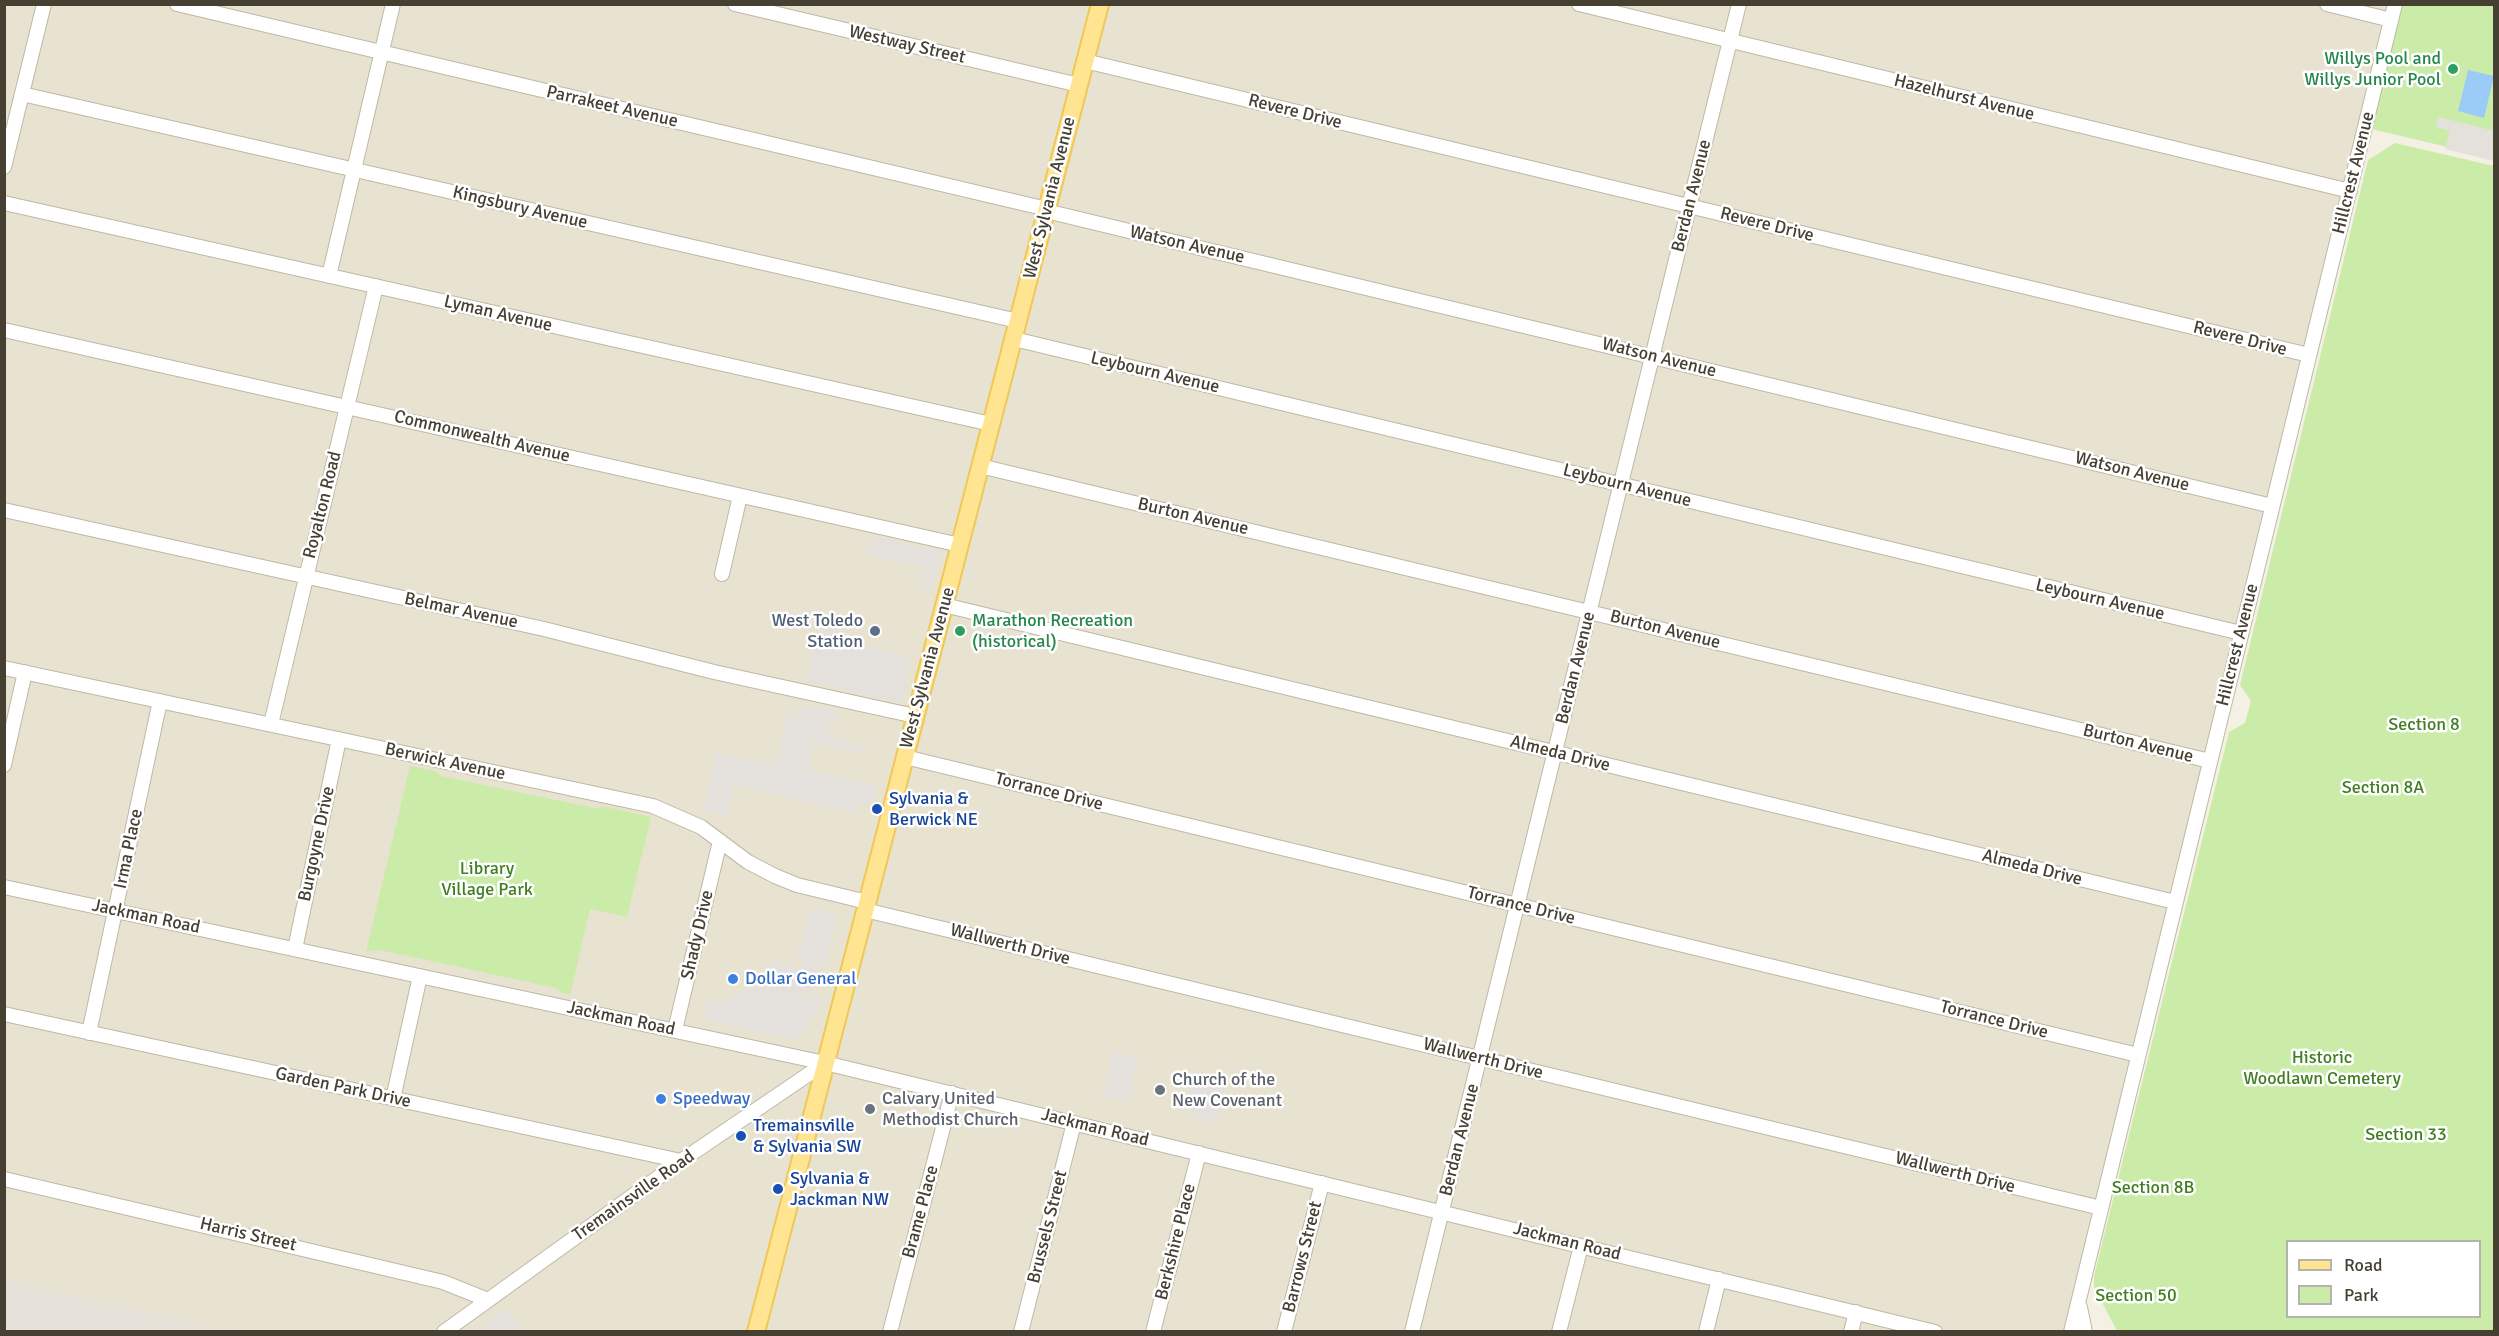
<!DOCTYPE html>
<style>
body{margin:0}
#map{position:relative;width:2499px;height:1336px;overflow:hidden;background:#f4f0e4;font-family:Signika,sans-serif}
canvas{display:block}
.frame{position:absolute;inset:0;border:6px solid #464033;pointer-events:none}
.legend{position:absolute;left:2286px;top:1240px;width:195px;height:78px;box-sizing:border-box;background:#fff;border:2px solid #b5b3ad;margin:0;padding:8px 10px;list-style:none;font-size:18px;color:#464033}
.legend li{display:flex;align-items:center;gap:12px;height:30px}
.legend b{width:30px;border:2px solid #b5b3ad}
</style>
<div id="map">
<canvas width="2499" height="1336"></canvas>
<div class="frame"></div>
<ul class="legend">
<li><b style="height:8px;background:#ffe592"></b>Road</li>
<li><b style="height:16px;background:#caeca8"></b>Park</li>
</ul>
</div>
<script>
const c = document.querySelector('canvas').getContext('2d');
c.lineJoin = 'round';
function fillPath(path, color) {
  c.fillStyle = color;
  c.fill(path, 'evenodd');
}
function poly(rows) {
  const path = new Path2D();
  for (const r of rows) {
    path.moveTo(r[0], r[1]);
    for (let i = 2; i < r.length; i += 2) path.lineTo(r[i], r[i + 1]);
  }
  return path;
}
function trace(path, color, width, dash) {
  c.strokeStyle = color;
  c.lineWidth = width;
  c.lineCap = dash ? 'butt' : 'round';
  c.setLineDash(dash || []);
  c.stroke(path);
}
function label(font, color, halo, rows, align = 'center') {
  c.font = font + ' Signika,sans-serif';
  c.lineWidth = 5;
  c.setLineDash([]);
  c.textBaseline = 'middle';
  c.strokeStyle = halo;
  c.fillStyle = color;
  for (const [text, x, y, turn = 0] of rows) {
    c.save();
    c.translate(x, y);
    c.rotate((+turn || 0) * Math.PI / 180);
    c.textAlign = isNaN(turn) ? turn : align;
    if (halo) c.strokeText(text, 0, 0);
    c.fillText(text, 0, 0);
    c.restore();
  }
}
fillPath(poly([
 [5,5,2396,5,2070,1331,231,1332,5,1280]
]), '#e8e2d1');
fillPath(poly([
 [5,1280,231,1331,5,1331]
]), '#e6e1d9');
fillPath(poly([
 [2399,5,2494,5,2494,158,2363,127],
 [2395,143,2494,166,2494,1331,2117,1331,2094,1287,2094,1276,2229,732,2245,723,2251,701,2240,685,2368,160],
 [2288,1242,2480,1242,2480,1316,2288,1316],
 [410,766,435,771,441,776,594,808,606,807,651,817,627,917,590,909,570,995,562,993,556,988,380,950,366,952]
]), '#caeca8');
fillPath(poly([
 [2438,117,2494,131,2494,161,2445,149,2450,131,2436,127],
 [873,537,941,552,931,589,920,587,925,567,868,555],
 [822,618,842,622,838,640,912,657,901,703,807,681],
 [801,705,839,711,836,724,828,722,825,737,867,747,866,754,814,742,808,770,876,786,874,806,858,802,855,813,734,785,727,816,703,811,717,752,776,766,788,713,798,716],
 [810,909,838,915,818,988,810,987,807,994,822,998,819,1010,798,1040,704,1020,708,1000,722,1003,760,981,768,975,772,961,801,968,804,961,796,959],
 [1113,1051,1139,1058,1128,1103,1102,1096],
 [1193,1070,1227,1079,1216,1124,1189,1117,1191,1107,1185,1106],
 [506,1309,524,1331,476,1331]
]), '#e4e1dd');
fillPath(poly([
 [2468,70,2494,76,2484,118,2458,111]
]), '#9accf7');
const minor = poly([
 [177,4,1047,209],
 [735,4,1079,85],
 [1579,4,2350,191],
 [2327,4,2391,20],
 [1085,61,2309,355],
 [22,94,1018,321],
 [4,167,44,4],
 [4,203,991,424],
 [1046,211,2272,506],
 [329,276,393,4],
 [4,330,960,545],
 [1014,339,2241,633],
 [980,466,2210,761],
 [4,510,544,629,714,672,915,716],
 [722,574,740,496],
 [944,605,2175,902],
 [4,668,653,806,701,827,748,862,775,876,797,885,867,902],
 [271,724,376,286],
 [905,757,2138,1055],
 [4,765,25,672],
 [4,887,825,1063,1935,1332],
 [865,910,2101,1208],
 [295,949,339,739],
 [4,1014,681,1161],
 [675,1030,720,841],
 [89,1033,160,701],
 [393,1099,420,976],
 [4,1179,443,1282,488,1300],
 [2080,1307,2085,1332],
 [444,1332,681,1161,825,1063],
 [890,1332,952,1093],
 [1021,1332,1074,1123],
 [1153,1332,1199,1153],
 [1284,1332,1322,1183],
 [1412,1332,1739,4],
 [1559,1332,1581,1246],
 [1706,1332,1719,1279],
 [1851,1332,1856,1312],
 [2071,1332,2395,4]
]);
const major = poly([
 [756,1332,1100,4]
]);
trace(minor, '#c0b8a6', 16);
trace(major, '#efc857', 20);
trace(minor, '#fff', 14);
trace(major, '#ffe592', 16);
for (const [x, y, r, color] of [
 [2453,69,6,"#2e9e5b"],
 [875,631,6,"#5c6f8a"],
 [960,631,6,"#2e9e5b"],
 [877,809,6,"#1a4fb4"],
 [733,979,6,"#3f7fe0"],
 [1160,1090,6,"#6b7280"],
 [661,1099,6,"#3f7fe0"],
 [870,1109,6,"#6b7280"],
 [741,1136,6,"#1a4fb4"],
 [778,1189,6,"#1a4fb4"]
]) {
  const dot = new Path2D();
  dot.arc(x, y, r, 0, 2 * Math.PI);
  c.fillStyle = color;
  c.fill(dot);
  trace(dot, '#fff', 2);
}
label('18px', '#464033', '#fff', [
 ["Westway Street",907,45,13],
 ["Hazelhurst Avenue",1964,98,14],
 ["Parrakeet Avenue",612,107,13],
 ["Revere Drive",1295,112,14],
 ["Hillcrest Avenue",2354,173,-76],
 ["Berdan Avenue",1692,196,-76],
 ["West Sylvania Avenue",1050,198,-76],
 ["Kingsbury Avenue",520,208,13],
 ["Revere Drive",1767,225,14],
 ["Watson Avenue",1187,245,13],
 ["Lyman Avenue",498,314,13],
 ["Revere Drive",2240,339,14],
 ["Watson Avenue",1659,358,14],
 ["Leybourn Avenue",1155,373,13],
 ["Commonwealth Avenue",482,437,13],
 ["Watson Avenue",2132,472,14],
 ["Leybourn Avenue",1627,486,14],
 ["Royalton Road",323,505,-76],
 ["Burton Avenue",1193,517,13],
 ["Leybourn Avenue",2100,600,13],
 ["Belmar Avenue",461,611,12],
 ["Burton Avenue",1665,630,14],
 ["Hillcrest Avenue",2238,645,-76],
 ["West Sylvania Avenue",928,668,-75],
 ["Berdan Avenue",1576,668,-76],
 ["Burton Avenue",2138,744,14],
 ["Almeda Drive",1560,754,14],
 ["Berwick Avenue",445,762,12],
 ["Torrance Drive",1049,792,14],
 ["Burgoyne Drive",317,844,-78],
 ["Irma Place",129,849,-78],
 ["Almeda Drive",2032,868,14],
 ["Torrance Drive",1521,906,14],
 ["Jackman Road",146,917,12],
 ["Shady Drive",698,935,-77],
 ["Wallwerth Drive",1010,945,14],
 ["Jackman Road",621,1019,12],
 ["Torrance Drive",1994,1020,14],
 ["Wallwerth Drive",1483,1059,14],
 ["Garden Park Drive",343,1088,12],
 ["Jackman Road",1095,1128,14],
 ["Berdan Avenue",1460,1140,-76],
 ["Wallwerth Drive",1955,1173,14],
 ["Tremainsville Road",634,1196,-35],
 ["Brame Place",921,1212,-75],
 ["Brussels Street",1048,1227,-76],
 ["Harris Street",248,1235,13],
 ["Berkshire Place",1176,1242,-76],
 ["Jackman Road",1567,1242,14],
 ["Barrows Street",1303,1257,-76]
]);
label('18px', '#27864d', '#fff', [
 ["Willys Pool and",2441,59],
 ["Willys Junior Pool",2441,80],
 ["Marathon Recreation",972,621,"left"],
 ["(historical)",972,642,"left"]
], 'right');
label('18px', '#4e5e75', '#fff', [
 ["West Toledo",863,621],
 ["Station",863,642]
], 'right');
label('18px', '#407e21', '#fff', [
 ["Section 8",2424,725],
 ["Section 8A",2383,788],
 ["Library",487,869],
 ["Village Park",487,890],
 ["Historic",2322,1058],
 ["Woodlawn Cemetery",2322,1079],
 ["Section 33",2406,1135],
 ["Section 8B",2153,1188],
 ["Section 50",2136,1296]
]);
label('18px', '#164399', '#fff', [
 ["Sylvania &",889,799],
 ["Berwick NE",889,820],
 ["Tremainsville",753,1126],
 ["& Sylvania SW",753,1147],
 ["Sylvania &",790,1179],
 ["Jackman NW",790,1200]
], 'left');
label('18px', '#366cbe', '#fff', [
 ["Dollar General",745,979],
 ["Speedway",673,1099]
], 'left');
label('18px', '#5b616d', '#fff', [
 ["Church of the",1172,1080],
 ["New Covenant",1172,1101],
 ["Calvary United",882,1099],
 ["Methodist Church",882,1120]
], 'left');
</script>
